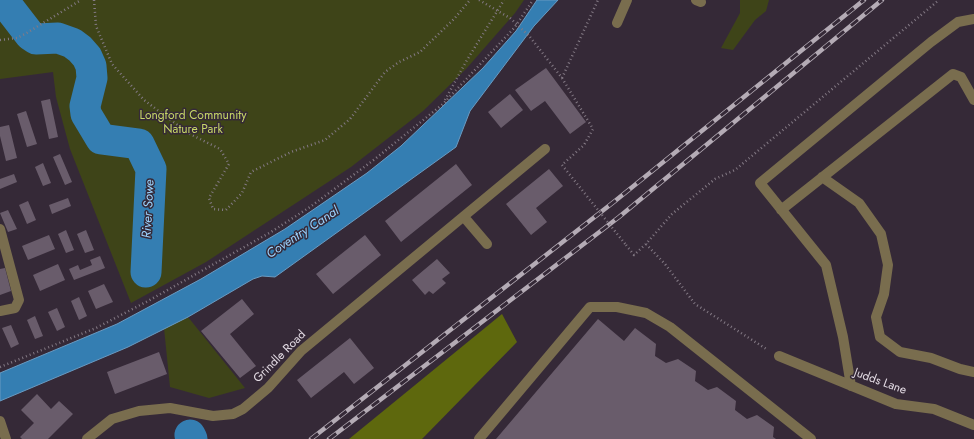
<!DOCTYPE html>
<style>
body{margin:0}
canvas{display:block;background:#352937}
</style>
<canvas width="974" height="439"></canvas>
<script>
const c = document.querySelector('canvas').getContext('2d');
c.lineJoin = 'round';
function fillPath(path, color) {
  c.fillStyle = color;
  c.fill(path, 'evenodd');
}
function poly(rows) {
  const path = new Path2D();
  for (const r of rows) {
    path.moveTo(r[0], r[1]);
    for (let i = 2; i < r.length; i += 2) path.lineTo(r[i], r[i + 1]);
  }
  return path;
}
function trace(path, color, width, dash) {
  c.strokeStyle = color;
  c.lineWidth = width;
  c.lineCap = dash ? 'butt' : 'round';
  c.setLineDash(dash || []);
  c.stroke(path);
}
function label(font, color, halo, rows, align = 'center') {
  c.font = font + ' Jost,sans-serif';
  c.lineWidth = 3;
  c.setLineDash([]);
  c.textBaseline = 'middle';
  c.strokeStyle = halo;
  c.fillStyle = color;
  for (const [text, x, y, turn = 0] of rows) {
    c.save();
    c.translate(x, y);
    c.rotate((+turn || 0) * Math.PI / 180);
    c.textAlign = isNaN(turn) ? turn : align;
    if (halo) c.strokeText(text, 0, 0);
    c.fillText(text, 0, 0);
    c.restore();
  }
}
fillPath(poly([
 [0,0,524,0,515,13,466,69,423,111,351,167,206,262,131,303,70,149,56,97,53,72,0,79],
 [740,0,769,0,766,11,755,20,733,50,721,48,740,13],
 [188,317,245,388,209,398,170,387,164,328]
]), '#3e4418');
fillPath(poly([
 [502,314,517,342,422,439,349,439]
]), '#5e680d');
const water = poly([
 [537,0,558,0,534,26,470,111,456,147,275,277,262,276,253,279,188,317,128,347,0,401,0,373,117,324,201,279,285,229,367,173,401,146,483,68,516,31,537,0]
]);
fillPath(water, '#347eb2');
trace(water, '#699ac1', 1);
trace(poly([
 [3,0,30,35,36,39,58,38,72,43,80,49,87,57,91,66,92,78,85,106,86,114,101,139,139,144,151,169,146,272],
 [190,435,192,439]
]), '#347eb2', 31);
fillPath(poly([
 [546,68,586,122,570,134,545,101,531,111,515,90],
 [510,94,523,110,501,128,488,112],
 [50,99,58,137,49,139,41,101],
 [26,111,37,144,27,147,17,114],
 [9,125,17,158,6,161,0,136,0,127],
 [60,154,72,182,65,185,53,157],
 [43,163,51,183,43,186,35,167],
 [456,164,472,185,401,242,385,221],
 [549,169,563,186,536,208,547,222,531,235,506,204],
 [14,174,17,182,0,189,0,179],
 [68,198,71,206,52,214,49,205],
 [28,201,36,220,27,224,19,205],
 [8,210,17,229,8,232,0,213],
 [66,230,74,250,66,253,58,234],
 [86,230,94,250,85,253,77,234],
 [49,235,55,249,28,260,22,246],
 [365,235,381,255,333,294,316,274],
 [100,256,105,268,74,280,69,269,78,265,80,270,92,265,90,260],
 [437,259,450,273,442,279,446,283,433,294,429,291,425,295,412,280],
 [58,264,65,280,40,291,33,275],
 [5,268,11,291,0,295,0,269],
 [104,284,113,302,96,309,88,291],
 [79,297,87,316,79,320,71,301],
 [242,299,254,314,230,334,256,366,240,378,201,331],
 [57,308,65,327,57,331,48,312],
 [35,316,43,336,35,339,27,320],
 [598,319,624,341,635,328,656,344,655,356,666,363,678,359,696,371,695,381,708,390,717,387,736,401,735,410,747,419,757,415,774,427,773,437,776,439,496,439],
 [11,325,19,344,11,348,2,328],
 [350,338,374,368,354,384,344,372,311,398,297,380],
 [159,352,167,374,115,394,107,372],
 [37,394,51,409,59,401,73,414,48,439,22,439,20,437,34,423,21,410]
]), '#695c6b');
trace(poly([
 [94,0,96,26,112,64,144,100,188,133,220,149,229,164,209,198,213,209,226,210,242,193,251,172,291,152,325,140,350,119,385,72,399,62,420,52,454,19,470,0],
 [479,0,510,18],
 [530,37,562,78,593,129,584,145,562,165],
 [0,40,17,38,25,34,81,0],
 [562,78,598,0],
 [445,100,467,60,504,0],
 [646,244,665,264,695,304,768,350],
 [626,245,634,255,646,244,672,214,715,179,735,170,939,0],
 [0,367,96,328,148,301,271,232,310,207,375,159,443,104,515,27,533,0]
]), '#847a85', 2.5, [1, 3]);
trace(poly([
 [696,0,701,2],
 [617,23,627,0],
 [822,177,859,203,881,234,888,265,884,294,876,317,880,337,900,352,931,358,960,369,974,372],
 [781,210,953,74,961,77,974,100],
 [464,217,487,244],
 [0,229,19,300,15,308,0,311],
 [779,356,896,404,934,409,974,425],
 [851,386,843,337,826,265,760,183,931,42,958,22,974,19],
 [0,421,6,439],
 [87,439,112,419,139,411,170,408,213,416,233,414,243,409,268,388,301,351,545,149],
 [479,439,590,307,617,307,646,313,670,327,811,439]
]), '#796d4e', 10);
const rail = poly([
 [311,439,615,201,864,0],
 [329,439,619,217,882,0]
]);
trace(rail, '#b4abb5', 4.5);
trace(rail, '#352937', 3, [9]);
trace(poly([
 [510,18,530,37],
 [562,165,626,245]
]), '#847a85', 2.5, [1, 3]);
label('12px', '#c7d767', '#352937', [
 ["Longford Community",193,116],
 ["Nature Park",193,130]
]);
label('12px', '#e4dce5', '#352937', [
 ["Grindle Road",280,357,-45],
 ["Judds Lane",880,382,20]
]);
label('italic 13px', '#9bd2fd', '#352937', [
 ["River Sowe",149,209,-87],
 ["Coventry Canal",303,233,-33]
]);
</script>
